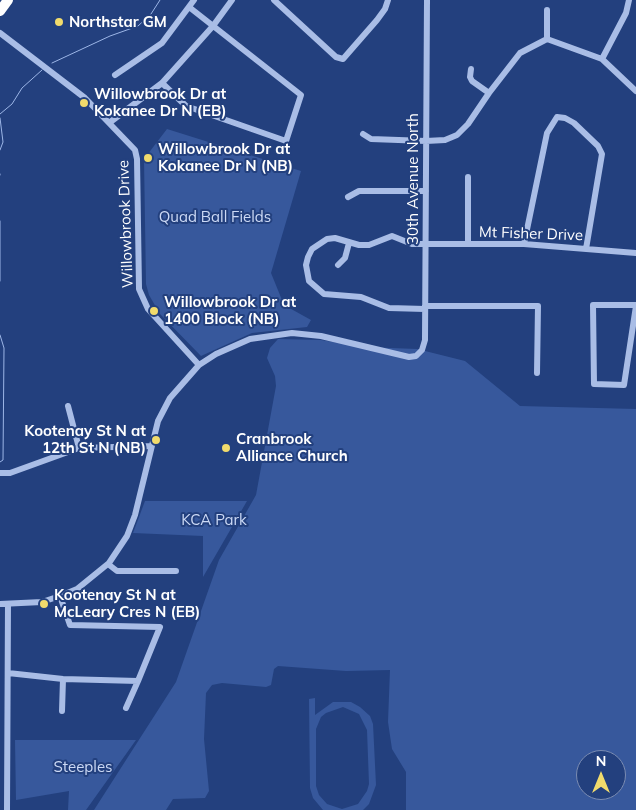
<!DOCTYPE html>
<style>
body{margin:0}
#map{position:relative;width:636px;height:810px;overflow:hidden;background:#23407e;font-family:Mulish,sans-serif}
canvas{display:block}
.north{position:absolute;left:576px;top:750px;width:50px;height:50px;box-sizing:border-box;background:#23407e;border:1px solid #7b8cb2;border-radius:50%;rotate:0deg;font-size:14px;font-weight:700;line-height:20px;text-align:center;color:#fff}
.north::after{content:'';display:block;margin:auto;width:18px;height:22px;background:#f1db6c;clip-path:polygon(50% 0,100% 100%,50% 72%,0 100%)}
</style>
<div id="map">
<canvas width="636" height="810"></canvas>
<div class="north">N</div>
</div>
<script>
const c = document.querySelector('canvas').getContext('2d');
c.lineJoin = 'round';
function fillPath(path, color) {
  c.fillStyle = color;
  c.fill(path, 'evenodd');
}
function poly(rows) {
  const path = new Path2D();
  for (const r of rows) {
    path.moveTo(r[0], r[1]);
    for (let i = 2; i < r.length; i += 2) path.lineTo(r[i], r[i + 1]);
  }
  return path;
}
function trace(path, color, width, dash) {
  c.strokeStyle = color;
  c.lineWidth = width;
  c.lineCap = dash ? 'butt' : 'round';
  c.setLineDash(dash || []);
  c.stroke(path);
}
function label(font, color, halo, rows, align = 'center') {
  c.font = font + ' Mulish,sans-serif';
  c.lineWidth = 4;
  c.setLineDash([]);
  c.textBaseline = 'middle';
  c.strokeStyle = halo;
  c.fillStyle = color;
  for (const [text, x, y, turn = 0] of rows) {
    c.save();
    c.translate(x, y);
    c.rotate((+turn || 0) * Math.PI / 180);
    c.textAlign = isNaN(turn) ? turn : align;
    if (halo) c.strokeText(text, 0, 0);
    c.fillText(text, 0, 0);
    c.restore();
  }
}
fillPath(poly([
 [167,129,301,171,271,273,284,305,311,320,307,327,252,333,201,356,160,314,149,295,146,284,144,159],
 [278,339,321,340,364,347,417,349,465,361,520,406,636,409,636,810,406,810,406,772,392,749,388,722,390,670,346,671,278,666,274,669,271,685,266,687,222,683,212,685,206,693,204,739,209,791,205,798,173,799,166,810,94,810,176,682,219,560,256,495,276,386,275,376,267,358,270,348],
 [586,760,616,760,616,790,586,790],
 [145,501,247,501,203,577,203,536,133,533],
 [315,698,315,715,333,702,351,702,360,707,370,716,373,724,376,785,369,804,363,810,323,810,313,798,310,788,309,699],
 [343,707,359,714,367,730,369,784,367,791,358,804,342,809,327,804,319,795,316,786,316,729,321,717,326,713],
 [15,740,136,740,86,810,68,810,69,791,16,800]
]), '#37589c');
trace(poly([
 [52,63,110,36,138,26,151,14,160,0],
 [0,114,12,104,22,88,42,70],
 [0,118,3,142,0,150],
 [0,174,0,175],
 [0,221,0,281],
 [0,335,4,348,3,460,0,462]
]), '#9db6e7', 1);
trace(poly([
 [274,0,336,57,343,59,377,20,385,9,388,0],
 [0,33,85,98,135,150,137,159,139,289,148,309,199,365],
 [547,39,547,10],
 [602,59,626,13,629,0],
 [471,69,470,77,472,81,489,93],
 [115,75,162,43,194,0],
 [162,83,186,106,286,141,301,95,189,7],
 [109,123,162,83,213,26,232,0],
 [363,134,371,139,426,141,445,140,457,135,468,124,489,93,520,53,547,39,602,59,636,91],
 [468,177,468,244],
 [348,197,359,191,426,191],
 [524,244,547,133,557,117,565,118,574,123,598,146,602,154,586,249],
 [338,265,345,258,349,243],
 [636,305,593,305,594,384,624,385,636,306],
 [425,306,538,306,537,373],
 [425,309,389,308,361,297,324,294,309,281,306,265,308,257,312,249,327,239,335,238,359,245,369,245,392,236,412,244,524,244,636,253],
 [68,406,79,448],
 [0,473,10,473,79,448,150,446],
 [108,564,117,571,176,571],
 [0,604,42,602,60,596,77,589,109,563,127,536,135,515,158,421,170,398,199,365,216,354,250,339,292,333,321,336,409,357,416,356,422,350,425,340,427,0],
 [8,673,63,679,138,681,160,627,70,625,60,596],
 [126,708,138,681],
 [62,711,63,679],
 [7,810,8,604]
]), '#a9bde6', 6);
trace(poly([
 [0,11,8,0]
]), '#fff', 10);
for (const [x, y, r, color] of [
 [59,22,5,"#f1db6c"],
 [84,103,5,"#f1db6c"],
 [148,158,5,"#f1db6c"],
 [154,311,5,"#f1db6c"],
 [156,440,5,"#f1db6c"],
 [226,448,5,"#f1db6c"],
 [44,604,5,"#f1db6c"]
]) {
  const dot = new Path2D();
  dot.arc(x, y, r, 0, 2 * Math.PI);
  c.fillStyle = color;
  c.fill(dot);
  trace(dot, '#23407e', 2);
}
label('bold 15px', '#fff', '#23407e', [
 ["Northstar GM",69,22],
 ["Willowbrook Dr at",94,94],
 ["Kokanee Dr N (EB)",94,111],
 ["Willowbrook Dr at",158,149],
 ["Kokanee Dr N (NB)",158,166],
 ["Willowbrook Dr at",164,302],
 ["1400 Block (NB)",164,319],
 ["Kootenay St N at",146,431,"right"],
 ["12th St N (NB)",146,448,"right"],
 ["Cranbrook",236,439],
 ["Alliance Church",236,456],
 ["Kootenay St N at",54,595],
 ["McLeary Cres N (EB)",54,612]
], 'left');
label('15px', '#fff', '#23407e', [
 ["30th Avenue North",413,179,-90],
 ["Willowbrook Drive",126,224,-92],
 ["Mt Fisher Drive",531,234,2]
]);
label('15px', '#ccd9f5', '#23407e', [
 ["Quad Ball Fields",215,217],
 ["KCA Park",214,520],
 ["Steeples",83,767]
]);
</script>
